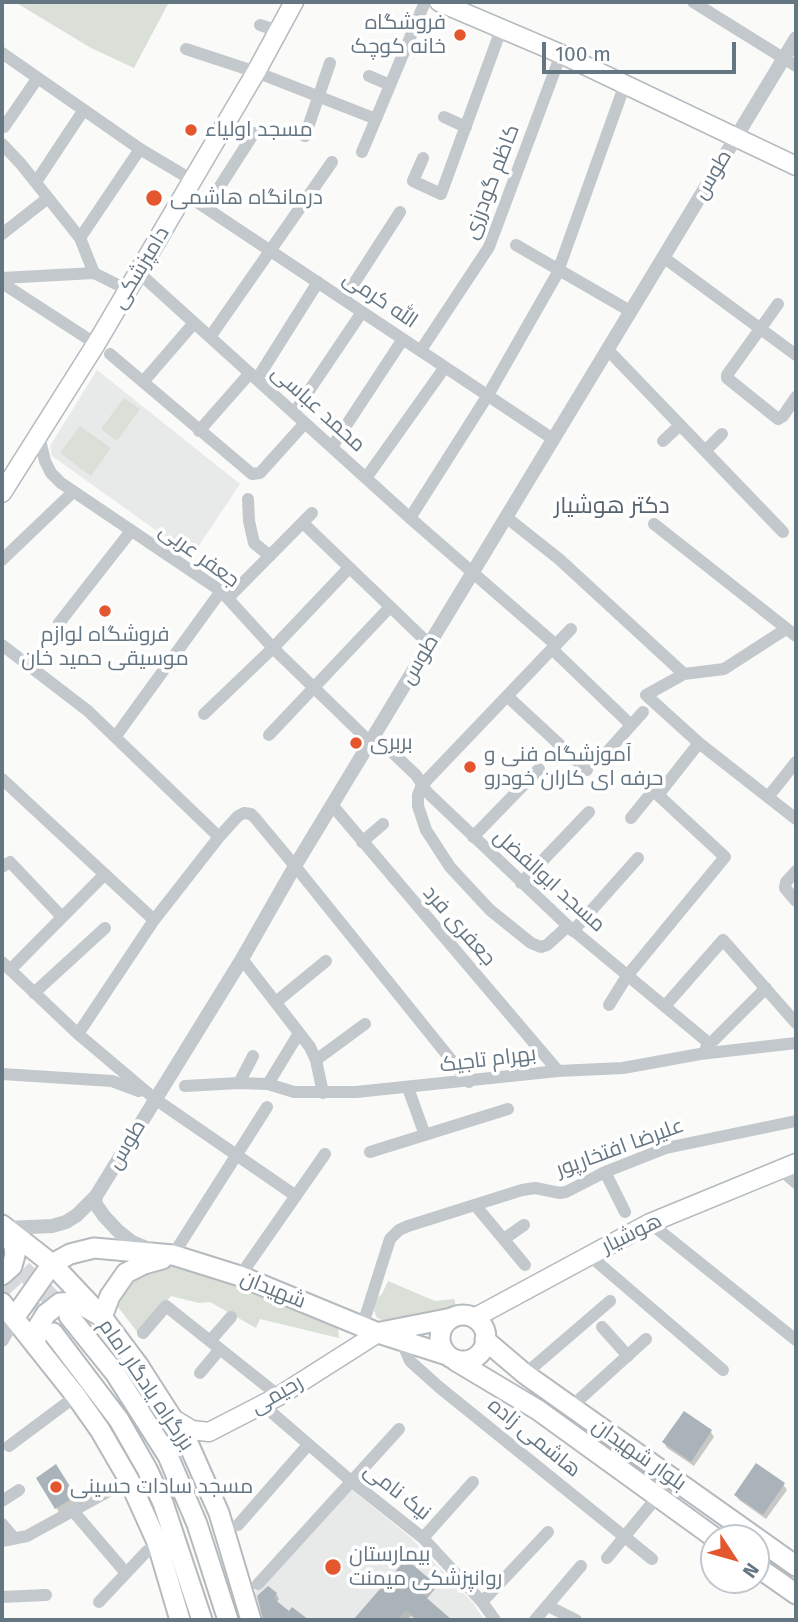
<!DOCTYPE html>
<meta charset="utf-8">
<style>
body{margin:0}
#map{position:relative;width:798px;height:1622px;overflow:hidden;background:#fafaf8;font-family:"Fira Sans",sans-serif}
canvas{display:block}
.frame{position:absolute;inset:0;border:4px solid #657683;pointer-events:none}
.north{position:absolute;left:700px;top:1524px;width:70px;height:70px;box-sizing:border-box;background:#fff;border:2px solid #c1c8cd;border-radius:50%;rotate:126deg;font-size:19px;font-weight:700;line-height:28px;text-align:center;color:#657683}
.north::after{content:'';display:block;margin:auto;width:24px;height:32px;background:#e4572e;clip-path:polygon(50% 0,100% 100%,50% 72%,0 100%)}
.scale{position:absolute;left:542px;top:42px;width:194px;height:32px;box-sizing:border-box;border:4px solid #657683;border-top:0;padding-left:9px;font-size:21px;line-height:24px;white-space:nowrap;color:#657683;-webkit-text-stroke:5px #fff;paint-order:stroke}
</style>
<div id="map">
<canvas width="798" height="1622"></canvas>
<div class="frame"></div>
<div class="north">N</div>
<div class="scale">100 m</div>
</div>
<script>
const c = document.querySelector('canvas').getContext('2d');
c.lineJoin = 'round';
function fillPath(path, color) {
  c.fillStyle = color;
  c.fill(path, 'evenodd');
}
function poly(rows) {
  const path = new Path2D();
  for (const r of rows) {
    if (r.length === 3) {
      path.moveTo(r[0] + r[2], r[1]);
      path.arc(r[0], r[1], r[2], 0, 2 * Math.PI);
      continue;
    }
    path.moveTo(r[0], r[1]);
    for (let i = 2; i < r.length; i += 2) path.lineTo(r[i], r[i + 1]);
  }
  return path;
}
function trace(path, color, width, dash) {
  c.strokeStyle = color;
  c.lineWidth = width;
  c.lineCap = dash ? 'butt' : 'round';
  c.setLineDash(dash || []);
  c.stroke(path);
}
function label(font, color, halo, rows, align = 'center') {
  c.font = font + ' "Fira Sans",Cairo,sans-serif';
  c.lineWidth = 7;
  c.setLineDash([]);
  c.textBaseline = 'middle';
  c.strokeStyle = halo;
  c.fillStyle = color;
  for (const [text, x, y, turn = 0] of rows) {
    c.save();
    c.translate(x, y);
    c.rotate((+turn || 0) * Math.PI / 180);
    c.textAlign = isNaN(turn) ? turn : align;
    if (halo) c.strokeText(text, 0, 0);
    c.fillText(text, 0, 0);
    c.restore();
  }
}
fillPath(poly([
 [97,370,240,484,192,556,52,456,50,446],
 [351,1489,411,1538,474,1604,484,1620,259,1620,251,1596]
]), '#e8e9e9');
fillPath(poly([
 [15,2,169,2,134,68,91,48],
 [124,398,140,409,117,441,101,429],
 [80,426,111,448,91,476,60,453],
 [164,1262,231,1276,338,1325,339,1338,260,1319,256,1328,210,1302,199,1303,171,1296,138,1333,118,1307,125,1290,132,1280],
 [388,1281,435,1301,454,1299,458,1312,393,1325,377,1318,374,1311,376,1299,382,1294]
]), '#dadfd7');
fillPath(poly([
 [685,1413,711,1432,714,1437,694,1466,667,1448,664,1442],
 [56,1467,78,1502,60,1514,38,1478],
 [783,1484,787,1490,766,1519,739,1500,736,1495],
 [406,1561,431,1582,435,1589,426,1600,449,1620,416,1620,411,1616,407,1620,355,1620],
 [276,1594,279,1599,276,1603,289,1614,301,1616,304,1620,264,1620,259,1597]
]), '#0003');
fillPath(poly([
 [684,1411,712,1430,691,1462,662,1442],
 [756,1463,785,1483,763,1515,734,1495],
 [56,1464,76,1496,55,1509,36,1478],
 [406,1559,432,1581,421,1593,452,1620,418,1620,406,1610,397,1620,353,1620],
 [268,1586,277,1593,273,1598,289,1611,292,1607,309,1620,263,1620,257,1596]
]), '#aab3b9');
trace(poly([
 [2,1249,68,1315],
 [2,1275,52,1331]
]), '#d5d9db', 19, [19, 10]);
const secondary = poly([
 [439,2,561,54,796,166],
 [2,493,96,344,256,72,294,2],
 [474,1318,650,1223,796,1163],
 [172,1418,192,1430,209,1432,279,1396,378,1333]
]);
const primary = poly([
 [2,1225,52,1264,102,1317,138,1365,188,1443,219,1513,251,1620],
 [2,1275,12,1266,15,1255,14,1246,7,1230],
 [2,1303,76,1396,100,1430,129,1480,157,1542,180,1620],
 [463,1338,23],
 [14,1318,52,1264,70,1254,94,1248,173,1255,240,1276,378,1333,447,1355],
 [381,1332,452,1318],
 [485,1340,525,1374,796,1566],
 [36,1346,36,1330,46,1314,60,1303,77,1302,102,1317,110,1296,126,1273,144,1264,162,1259],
 [456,1361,538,1410,715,1538],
 [756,1566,796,1594]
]);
const trunk = poly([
 [69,1316,115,1373,168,1456,197,1524,228,1620],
 [53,1333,119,1420,147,1469,163,1503,202,1620]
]);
trace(secondary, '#b3babf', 21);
trace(primary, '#b5babe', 23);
trace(trunk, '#b4b9bd', 23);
trace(poly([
 [693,2,796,66],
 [260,25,278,31],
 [186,49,256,72,376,119],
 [2,53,140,149,192,180],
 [369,76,390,85],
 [444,117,466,127],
 [4,127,37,79],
 [305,136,330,63],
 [2,144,21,164,80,238,94,273,128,290],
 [362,152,425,2],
 [423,158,413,181,441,194,502,27],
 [36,182,83,111],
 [185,194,553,439],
 [206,208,254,133],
 [2,234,48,198],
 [80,238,140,149],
 [516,245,630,311],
 [663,257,796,355],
 [138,272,410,518,556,645],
 [2,278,94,273],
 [2,283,96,344],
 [344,299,400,212],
 [778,304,727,375,727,378,778,419,783,416,796,397],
 [210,337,332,162],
 [607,349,783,532],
 [421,350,489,247,561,54],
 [110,354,252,474,260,473,305,423],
 [257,379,318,282],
 [143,382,194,323],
 [294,413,362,312],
 [199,431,250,373],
 [39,436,45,461,51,473,61,483,221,591,273,648,370,742],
 [663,441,680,425],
 [332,447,403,339],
 [705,451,722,434],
 [366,478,445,367],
 [248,499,249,521,254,543,270,556],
 [506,517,559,559,684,674],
 [410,518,488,395,557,274,625,84],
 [303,523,429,644],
 [654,524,796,636],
 [2,560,73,492],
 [228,598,312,513],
 [59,623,131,531],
 [786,629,724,669,684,674,646,695,699,743,796,819],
 [2,645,88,711,219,837],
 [552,649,631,725],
 [507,696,587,770],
 [204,714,273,648,349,568],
 [269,735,390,607],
 [374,735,416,775,427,792,568,926,710,1044],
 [116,736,221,591],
 [608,751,643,712],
 [2,779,154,920],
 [658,795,699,743],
 [768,797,796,762],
 [332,805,558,1071],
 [631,818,652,792,658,795],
 [473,837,539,769],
 [362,842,383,824],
 [2,867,10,862,62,917],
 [796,871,786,882,785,888,796,901],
 [521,883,589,812],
 [568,926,547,945,541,947,531,943,490,910,450,867,426,830,418,806,418,795,422,785,571,629],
 [573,931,638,858],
 [242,959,310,1047,316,1060,323,1093],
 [2,962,78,1034,155,1099,296,1196],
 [10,970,105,874],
 [34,993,105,928],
 [276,1002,326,961],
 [609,1005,627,976,725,857,658,795],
 [665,1006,723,940,796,1023],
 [78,1034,154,920,219,837,238,816,244,813,251,814,255,818,295,866,469,1082],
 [706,1048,766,988],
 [316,1060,365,1024],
 [2,1074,112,1081,139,1091],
 [239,1083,253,1056],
 [268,1084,299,1033],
 [185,1086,239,1083,268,1084,294,1092,356,1092,558,1071,623,1068,700,1054,796,1043],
 [408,1088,425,1135],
 [370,1152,508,1109],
 [780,1169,796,1183],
 [605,1172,625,1212],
 [475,1205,525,1265],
 [650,1223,796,1340],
 [504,1239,524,1225],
 [173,1255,267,1107],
 [589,1255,723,1370],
 [240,1276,325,1154],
 [362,1327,390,1239,399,1230,408,1226,522,1190,535,1188,560,1193,566,1192,605,1172,666,1148,796,1121],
 [602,1327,628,1356],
 [143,1333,166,1306,279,1396],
 [401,1340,410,1361,439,1387,652,1559],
 [210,1341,231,1317],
 [200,1373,220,1349],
 [525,1374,610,1301],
 [263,1405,351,1481,423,1538,482,1602,495,1620],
 [571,1407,646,1339],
 [9,1446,76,1396],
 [2,1501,19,1490],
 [73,1511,126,1573],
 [2,1524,14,1538],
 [238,1525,308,1445],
 [423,1538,473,1482],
 [2,1541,27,1536,129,1480],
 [607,1558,657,1497],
 [258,1584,399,1429],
 [2,1597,46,1595],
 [99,1602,147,1551],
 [482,1602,548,1532],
 [548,1606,576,1620],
 [535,1620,581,1566]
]), '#c3c8cc', 12);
trace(poly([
 [96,1196,95,1203,104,1216,118,1231,132,1242,149,1249],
 [6,1228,52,1226,66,1222,77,1215,96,1196,242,959,295,866,796,38],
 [2,1340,14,1318]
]), '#c3c8cc', 14);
trace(secondary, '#fff', 18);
trace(primary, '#fff', 19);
trace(trunk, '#fff', 19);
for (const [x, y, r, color] of [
 [460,35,7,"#e4572e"],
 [191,130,7,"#e4572e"],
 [154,198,9,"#e4572e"],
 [105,611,7,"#e4572e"],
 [356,743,7,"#e4572e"],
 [470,767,7,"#e4572e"],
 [56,1487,7,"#e4572e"],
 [333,1567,9,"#e4572e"]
]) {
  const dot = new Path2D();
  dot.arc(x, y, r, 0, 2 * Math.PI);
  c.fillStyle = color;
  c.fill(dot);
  trace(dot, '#fff', 2.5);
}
label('21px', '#657683', '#fff', [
 ["فروشگاه",446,23,"right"],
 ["خانه کوچک",446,47,"right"],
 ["مسجد اولیاء",205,130],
 ["درمانگاه هاشمی",170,198],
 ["فروشگاه لوازم",105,635,"center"],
 ["موسیقی حمید خان",105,659,"center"],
 ["بربری",370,743],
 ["آموزشگاه فنی و",484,755],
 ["حرفه ای کاران خودرو",484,779],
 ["مسجد سادات حسینی",70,1487],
 ["بیمارستان",349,1555],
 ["روانپزشکی میمنت",349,1579]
], 'left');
label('21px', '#657683', '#fff', [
 ["طوس",713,175,-59],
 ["کاظم گودرزی",492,182,-69],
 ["دامپزشکی",141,268,-59],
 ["الله کرمی",380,300,34],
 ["محمد عباسی",318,409,42],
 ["جعفر عربی",199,556,36],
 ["طوس",420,660,-59],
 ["مسجد ابوالفضل",549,881,42],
 ["جعفری فرد",459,926,49],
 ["بهرام تاجیک",488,1060,-7],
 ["طوس",127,1145,-59],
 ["علیرضا افتخارپور",620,1148,-20],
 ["هوشیار",632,1234,-26],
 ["شهیدان",273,1290,22],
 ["بزرگراه یادگار امام",146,1385,56],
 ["رحیمی",277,1395,-30],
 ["هاشمی زاده",534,1438,39],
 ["بلوار شهیدان",639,1455,35],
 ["نیک نامی",397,1492,38]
]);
label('23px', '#57646e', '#fff', [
 ["دکتر هوشیار",612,507]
]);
</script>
